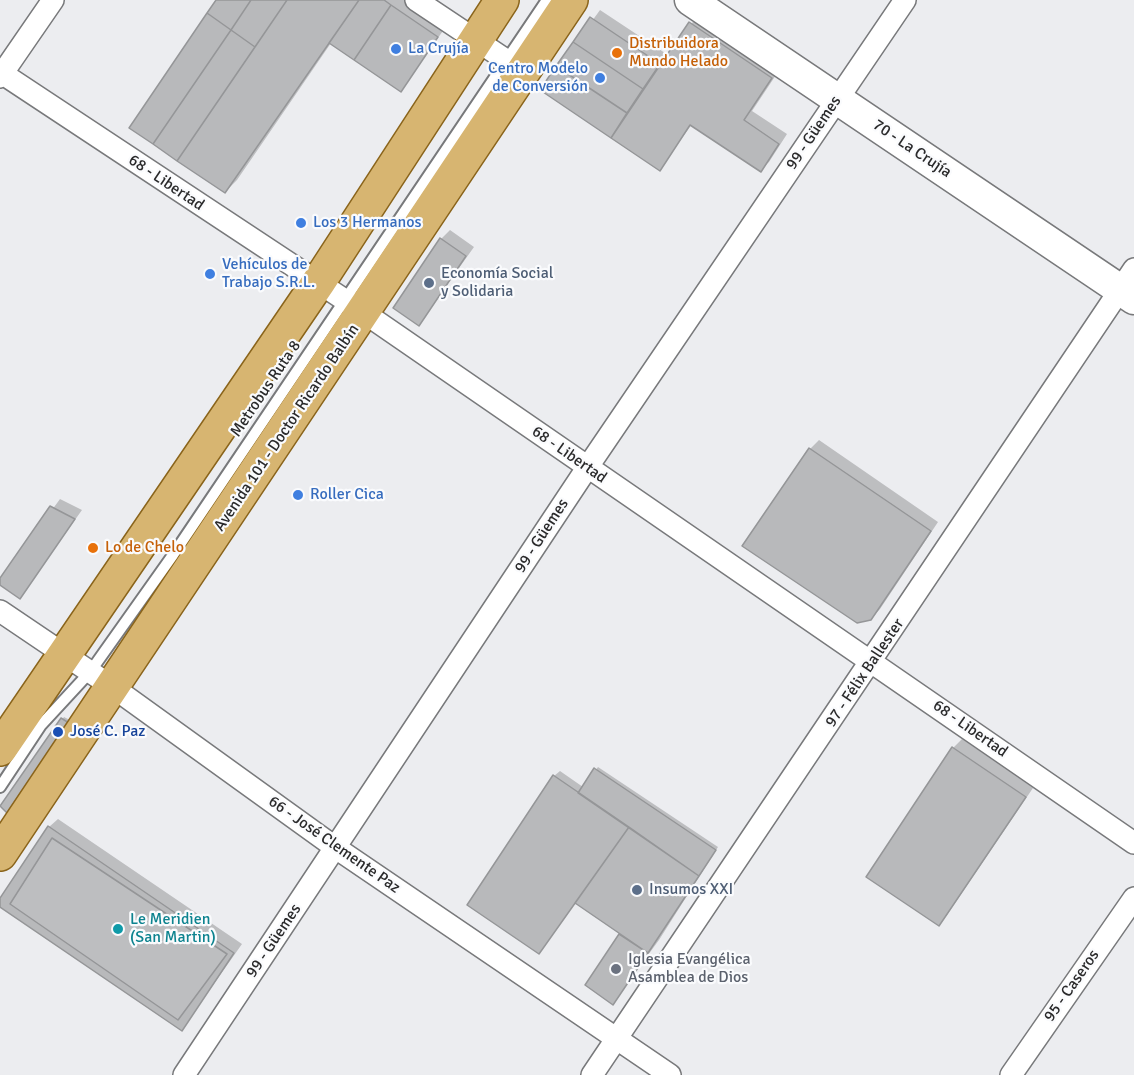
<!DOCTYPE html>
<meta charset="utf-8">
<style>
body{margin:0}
canvas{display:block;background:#ecedf0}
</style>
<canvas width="1134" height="1075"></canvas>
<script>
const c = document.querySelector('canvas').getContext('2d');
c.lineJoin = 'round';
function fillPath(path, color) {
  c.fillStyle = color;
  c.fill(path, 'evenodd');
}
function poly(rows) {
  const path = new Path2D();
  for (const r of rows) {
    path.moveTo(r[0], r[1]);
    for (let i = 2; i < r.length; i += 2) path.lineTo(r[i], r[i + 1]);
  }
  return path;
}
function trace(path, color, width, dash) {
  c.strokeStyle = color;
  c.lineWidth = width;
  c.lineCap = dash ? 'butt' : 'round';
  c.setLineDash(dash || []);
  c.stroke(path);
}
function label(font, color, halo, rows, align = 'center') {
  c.font = font + ' Signika,sans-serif';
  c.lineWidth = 4.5;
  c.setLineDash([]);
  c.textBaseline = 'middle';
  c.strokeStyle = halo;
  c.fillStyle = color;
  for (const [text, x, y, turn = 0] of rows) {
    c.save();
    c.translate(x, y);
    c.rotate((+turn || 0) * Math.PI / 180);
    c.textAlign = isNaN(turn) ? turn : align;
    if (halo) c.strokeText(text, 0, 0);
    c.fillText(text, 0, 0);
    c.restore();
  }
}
fillPath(poly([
 [218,0,405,0,445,28,401,90,331,43,237,180,225,192],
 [600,10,668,55,699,14,780,69,752,111,787,134,769,162,760,170,692,124,660,169,542,90],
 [450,230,474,247,419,324,441,239],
 [819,440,938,522,880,609,871,619,810,449],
 [60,499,82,510,20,597,0,581],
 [64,717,70,720,7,811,1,807],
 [962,739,1033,788,947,915,939,924,868,877,953,748],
 [598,767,718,847,659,940,613,1003,622,934,576,902,539,952,554,776,560,771,583,787],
 [58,819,242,944,182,1029,0,905,49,827]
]), '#0003');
const building = poly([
 [216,0,251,0,231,30,207,13,216,0],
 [251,0,287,0,255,47,231,30,251,0],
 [287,0,359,0,225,193,177,161,287,0],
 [359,0,384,0,391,5,354,60,329,43,359,0],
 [391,5,438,37,401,92,354,60,391,5],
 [207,13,231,30,153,144,129,128,207,13],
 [590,17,660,64,643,89,573,42,590,17],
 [689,22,772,78,744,120,779,144,761,172,690,125,660,171,611,138,689,22],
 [231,30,255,47,177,161,153,144,231,30],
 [573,42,643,89,627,113,556,66,573,42],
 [556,66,627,113,611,138,540,90,556,66],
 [440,238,466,256,419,326,393,308,440,238],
 [809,448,931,531,871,620,857,623,742,546,809,448],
 [50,506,75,519,20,599,0,585,0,578,50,506],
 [61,718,69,723,7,813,0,806,61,718],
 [952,747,1026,797,939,926,866,877,952,747],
 [594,768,716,850,699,876,578,793,594,768],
 [553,775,629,827,539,954,467,905,553,775],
 [48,826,234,953,182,1031,0,907,0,898,48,826],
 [629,827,699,876,648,953,575,903,629,827],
 [52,838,227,954,178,1020,10,904,52,838],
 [619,934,648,953,613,1005,585,985,619,934]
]);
fillPath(building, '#b8b9bb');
trace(building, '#959698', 1.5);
const lane = poly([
 [0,787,41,725,90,672,173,555,547,0]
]);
const street = poly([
 [416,0,524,72],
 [0,72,363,312,1134,843],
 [0,77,53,0],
 [0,611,114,688,336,848,670,1075],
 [184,1075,587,468,905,0],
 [592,1075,1134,269],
 [1011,1075,1134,898]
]);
const secondary = poly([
 [690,0,1134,299]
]);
const primary = poly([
 [0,749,318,283,502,0],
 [0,854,571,0]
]);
trace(lane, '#78797b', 14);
trace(street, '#78797b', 24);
trace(secondary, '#78797b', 33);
trace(primary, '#8a641b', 36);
trace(lane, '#fff', 10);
trace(street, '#fff', 21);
trace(secondary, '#fff', 30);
trace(primary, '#d7b571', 33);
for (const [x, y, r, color] of [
 [396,49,6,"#3f7fe0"],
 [617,53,6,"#e8710a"],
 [600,78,6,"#3f7fe0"],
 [301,223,6,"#3f7fe0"],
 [210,274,6,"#3f7fe0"],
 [429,283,6,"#5c6f8a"],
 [298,495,6,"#3f7fe0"],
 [93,548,6,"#e8710a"],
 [58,732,6,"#1a4fb4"],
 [637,890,6,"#5c6f8a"],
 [118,929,6,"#0f9aa8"],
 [616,969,6,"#6b7280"]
]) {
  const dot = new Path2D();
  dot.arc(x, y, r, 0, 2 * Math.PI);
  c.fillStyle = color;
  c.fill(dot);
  trace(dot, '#fafbfd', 2);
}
label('16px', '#c56008', '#fafbfd', [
 ["Distribuidora",629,44],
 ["Mundo Helado",629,62],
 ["Lo de Chelo",105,548]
], 'left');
label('16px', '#366cbe', '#fafbfd', [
 ["La Crujía",408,49],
 ["Centro Modelo",588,69,"right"],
 ["de Conversión",588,87,"right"],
 ["Los 3 Hermanos",313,223],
 ["Vehículos de",222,265],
 ["Trabajo S.R.L.",222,283],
 ["Roller Cica",310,495]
], 'left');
label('16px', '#2a2a2b', '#fafbfd', [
 ["99 - Güemes",814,133,-56],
 ["70 - La Crujía",912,149,34],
 ["68 - Libertad",166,183,34],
 ["Metrobus Ruta 8",266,389,-56],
 ["Avenida 101 - Doctor Ricardo Balbín",287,428,-56],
 ["68 - Libertad",569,455,35],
 ["99 - Güemes",542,536,-57],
 ["97 - Félix Ballester",865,673,-56],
 ["68 - Libertad",970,729,35],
 ["66 - José Clemente Paz",334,845,35],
 ["99 - Güemes",274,941,-56],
 ["95 - Caseros",1072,986,-55]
]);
label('16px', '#4e5e75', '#fafbfd', [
 ["Economía Social",441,274],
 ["y Solidaria",441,292],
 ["Insumos XXI",649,890]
], 'left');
label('16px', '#164399', '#fafbfd', [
 ["José C. Paz",70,732]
], 'left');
label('16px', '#0d838f', '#fafbfd', [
 ["Le Meridien",130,920],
 ["(San Martin)",130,938]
], 'left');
label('16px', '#5b616d', '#fafbfd', [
 ["Iglesia Evangélica",628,960],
 ["Asamblea de Dios",628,978]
], 'left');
</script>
